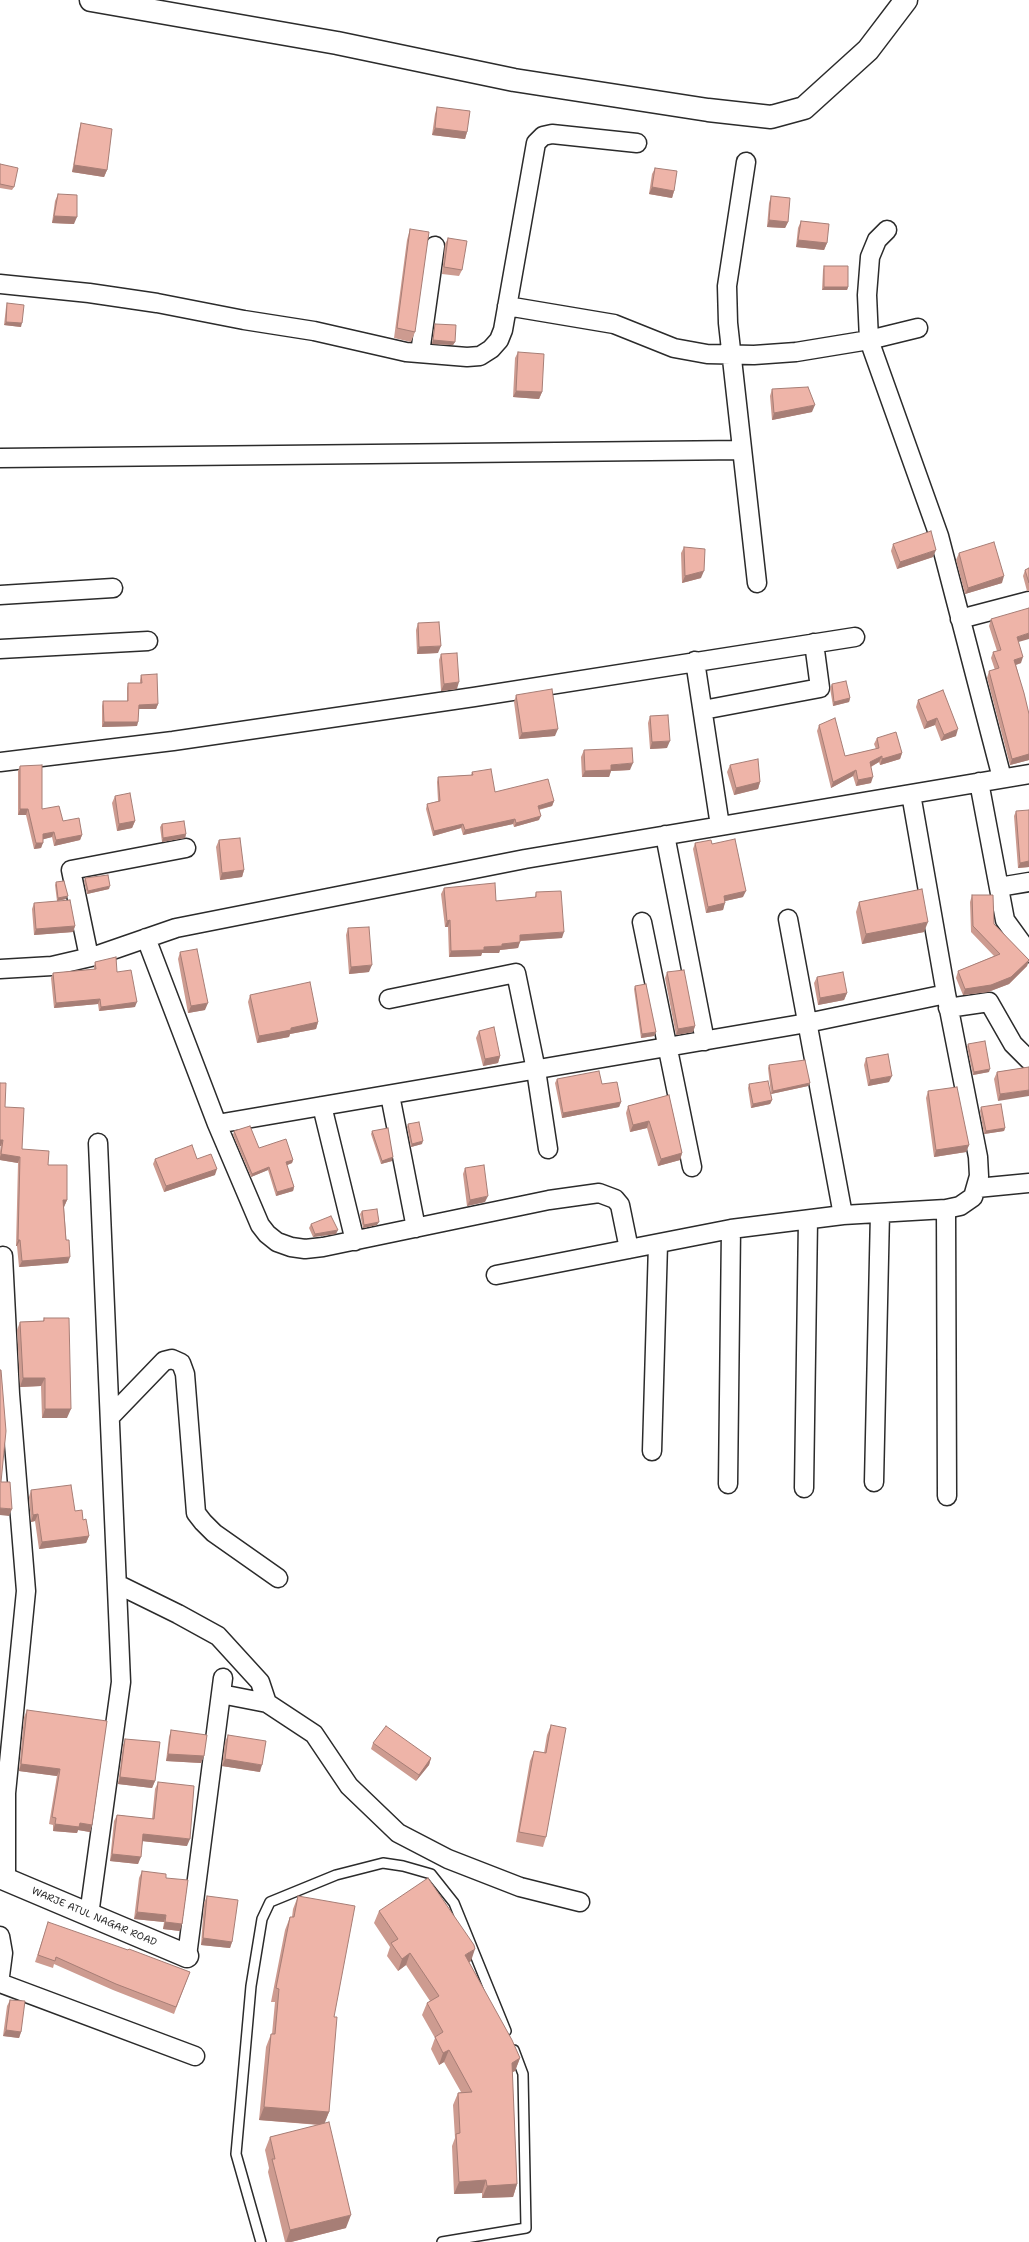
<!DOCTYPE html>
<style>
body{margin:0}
canvas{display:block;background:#fff}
</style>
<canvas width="1029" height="2242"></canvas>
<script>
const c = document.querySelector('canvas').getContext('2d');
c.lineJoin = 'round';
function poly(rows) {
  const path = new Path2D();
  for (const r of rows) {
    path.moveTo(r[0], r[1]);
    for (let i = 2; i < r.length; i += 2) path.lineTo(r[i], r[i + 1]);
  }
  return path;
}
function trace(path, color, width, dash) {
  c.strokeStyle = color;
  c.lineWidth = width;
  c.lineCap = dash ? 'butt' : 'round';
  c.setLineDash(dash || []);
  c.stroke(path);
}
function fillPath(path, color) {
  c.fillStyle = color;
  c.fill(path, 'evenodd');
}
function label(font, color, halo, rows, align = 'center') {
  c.font = font + ' "Shantell Sans",sans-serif';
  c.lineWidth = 3;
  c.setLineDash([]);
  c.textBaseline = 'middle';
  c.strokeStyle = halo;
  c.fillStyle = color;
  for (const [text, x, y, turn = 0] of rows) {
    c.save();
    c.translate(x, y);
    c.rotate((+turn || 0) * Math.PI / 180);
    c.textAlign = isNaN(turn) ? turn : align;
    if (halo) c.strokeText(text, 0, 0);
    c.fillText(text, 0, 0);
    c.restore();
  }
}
const lane = poly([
 [261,2242,236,2154,251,1986,262,1919,270,1902,336,1875,383,1863,403,1866,431,1874,454,1903,506,2031],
 [442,2242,526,2228,523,2074,514,2050]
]);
const street = poly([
 [746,162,727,286,728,323,757,583],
 [887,230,877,240,870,257,867,295,869,340,939,536,1002,778],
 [0,284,89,293,157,303,244,320,314,331,406,352,467,357,480,356,491,349,499,340,503,330,536,143,543,136,552,134,637,143],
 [507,306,614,324,674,348,707,354,754,355,796,352,869,340,918,328],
 [420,353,435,246],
 [0,458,742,450],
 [0,595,113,588],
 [960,619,1029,601],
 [0,649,148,641],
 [695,661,720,826],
 [703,710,820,688,814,643],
 [0,762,173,741,474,697,855,637],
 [979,782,1005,920,1029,953],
 [665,835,705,1041],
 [999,887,1029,882],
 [788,919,843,1215],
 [642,922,692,1167],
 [146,938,217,1124,260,1225,267,1234,277,1242,291,1247,305,1249,323,1247,549,1200,599,1193,615,1199,620,1205,629,1249],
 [89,957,71,870,186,848],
 [0,969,52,966,95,956,176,928,525,859,1029,774],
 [389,999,516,973,536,1070,548,1149],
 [948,1008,989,1002,1013,1044,1029,1060],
 [390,1095,416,1228],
 [322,1106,355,1241],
 [217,1124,807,1023,946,994],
 [977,1188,1029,1183],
 [946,1209,947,1496],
 [3,1256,10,1394,26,1591,6,1793,6,1880],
 [496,1275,731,1229,843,1215,946,1209,960,1206,973,1197,979,1176,978,1157,946,994,911,794],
 [110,1417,164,1361,172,1359,181,1363,185,1374,196,1513,203,1522,214,1533,278,1578],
 [652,1451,658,1244],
 [874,1482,880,1213],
 [728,1484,731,1229],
 [804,1488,808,1220],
 [117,1584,178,1614,218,1636,260,1682,267,1703],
 [221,1694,267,1703,314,1734,349,1786,398,1833,448,1859,520,1887,580,1902],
 [89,1915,121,1682,98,1143],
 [0,1936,3,1953,0,1976],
 [187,1956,223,1678],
 [0,1983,195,2056]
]);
const secondary = poly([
 [91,0,337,43,514,80,708,110,771,117,804,108,868,50,906,0],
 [0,1877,187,1956]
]);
trace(lane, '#2b2b2b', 12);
trace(street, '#2b2b2b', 21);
trace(secondary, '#2b2b2b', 25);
trace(lane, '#fff', 9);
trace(street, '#fff', 18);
trace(secondary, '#fff', 22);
fillPath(poly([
 [437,107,467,132,465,139,432,135,435,114],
 [81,123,107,170,104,177,72,172,79,130],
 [0,164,14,187,12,190,0,188],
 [655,168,674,191,672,198,649,194,652,174],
 [58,194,74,224,52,223,55,201],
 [771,196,788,222,785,228,767,227,769,203],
 [801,221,827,243,824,250,796,247,798,228],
 [410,229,415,332,411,342,394,338,407,240],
 [448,238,462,270,459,276,442,274,445,244],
 [824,266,848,287,847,290,822,290,823,270],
 [7,303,21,327,4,325,6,307],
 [435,324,455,342,453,345,432,344,434,328],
 [518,352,542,392,539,399,513,397,515,358],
 [772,389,812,412,772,420,770,396],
 [893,544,933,557,897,569,891,551],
 [684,547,701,578,682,583,681,553],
 [959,553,1002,583,965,594,956,560],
 [1029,568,1029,591,1027,591,1023,576,1025,570],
 [991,619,1018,642,1021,663,1016,665,1029,714,1029,760,1010,765,987,678,989,671,995,670,991,658,993,652,997,651,989,626],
 [418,623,438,653,417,654,416,630],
 [441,654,457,689,441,691,439,660],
 [141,675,158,704,156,709,139,709,137,726,102,727,102,706,103,701,127,701,127,688,128,683,140,683,140,680],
 [832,684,850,698,849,702,833,706,830,688],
 [943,690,956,736,941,741,935,725,924,729,916,707,918,700],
 [516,695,555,736,519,739,514,702],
 [650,716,667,748,650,749,648,723],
 [819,725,845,756,876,749,874,744,877,738,902,753,900,759,880,765,879,762,871,767,871,783,856,786,853,776,831,788,817,731],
 [584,750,630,770,611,771,609,777,582,777,581,757],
 [730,765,760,782,758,789,734,795,727,772],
 [20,766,42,809,63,821,82,835,80,840,54,846,52,837,43,839,41,848,34,849,26,815,18,815,18,771],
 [472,772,495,792,554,801,552,806,539,810,539,820,514,827,513,824,463,835,461,828,433,836,426,809,427,804,438,801,437,782,438,777,471,775],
 [115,796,135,821,132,828,117,831,112,803],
 [1016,811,1029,867,1018,868,1014,816],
 [162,824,186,834,185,838,162,842,160,827],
 [219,840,244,870,242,877,220,880,216,847],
 [695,843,712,844,743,897,725,901,723,910,706,913,693,849],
 [85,878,109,889,87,894,84,881],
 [56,882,66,899,57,901,55,885],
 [444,888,496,901,535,897,536,892,562,938,520,941,518,948,500,950,499,953,482,953,481,956,449,957,448,927,445,927,441,894],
 [972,895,994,924,1029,960,1027,966,1009,984,988,992,963,995,956,978,958,971,994,956,971,932,970,902],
 [859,902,924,932,862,944,856,912],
 [34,903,75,926,73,932,34,935,32,909],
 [348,928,369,972,349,974,346,935],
 [180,952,205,1010,188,1013,178,959],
 [95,962,117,972,135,1007,99,1011,98,1004,54,1008,51,978,53,973,94,969,94,967],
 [667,972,695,1026,693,1032,676,1035,665,978],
 [817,977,847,993,844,1000,818,1005,814,983],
 [635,986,656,1032,654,1036,641,1038,634,989],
 [250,995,318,1022,316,1029,290,1034,289,1037,257,1043,248,1002],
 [479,1031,500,1056,498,1063,483,1066,476,1038],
 [968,1044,989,1072,973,1075,967,1047],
 [866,1058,889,1082,868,1086,864,1065],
 [769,1065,810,1083,808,1086,771,1094,768,1068],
 [1029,1067,998,1101,994,1079,997,1072],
 [557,1079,602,1084,621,1102,619,1107,562,1118,555,1083],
 [749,1084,772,1100,770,1104,751,1108,748,1088],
 [928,1091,969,1145,966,1152,934,1157,926,1098],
 [669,1095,682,1153,680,1160,658,1166,647,1128,630,1132,626,1113,628,1106],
 [5,1107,22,1149,48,1165,67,1200,64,1207,68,1263,19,1267,17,1246,16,1246,18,1163,0,1160,0,1151],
 [981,1107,1005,1128,1004,1131,984,1134,980,1111],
 [408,1124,422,1144,411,1147,407,1127],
 [234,1131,259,1148,293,1160,292,1163,287,1165,294,1187,293,1191,276,1196,268,1170,251,1177,233,1135],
 [372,1131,392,1161,381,1164,371,1134],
 [155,1159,197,1159,215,1175,164,1192,153,1164],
 [465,1168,485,1202,467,1206,463,1174],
 [362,1211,377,1225,363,1228,360,1214],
 [311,1224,336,1234,313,1237,309,1228],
 [44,1318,67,1418,42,1418,41,1386,20,1387,17,1330,20,1322,43,1321],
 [31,1490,75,1511,83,1520,89,1536,86,1543,39,1549,35,1521,31,1522,29,1497],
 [27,1710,92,1825,90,1832,78,1830,77,1833,53,1831,53,1825,49,1824,57,1776,19,1771,24,1717],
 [551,1725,546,1837,543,1847,516,1842,530,1761,534,1751,544,1753,547,1735],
 [171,1730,204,1756,201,1763,166,1761,169,1737],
 [228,1735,260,1772,222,1766,225,1742],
 [125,1739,155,1781,152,1788,118,1784,123,1745],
 [373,1743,431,1758,429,1765,416,1781,371,1749],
 [158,1782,187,1846,143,1841,138,1864,110,1861,114,1821,117,1815,152,1819,155,1789],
 [142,1871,166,1878,180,1931,163,1929,164,1922,134,1919,139,1878],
 [207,1896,232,1942,230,1948,201,1945,204,1903],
 [298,1896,334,2017,329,2112,324,2123,346,2228,291,2242,285,2242,268,2172,269,2168,265,2150,270,2137,319,2125,259,2120,266,2047,271,2034,272,2034,275,2002,271,2002,285,1930,290,1917,292,1917,293,1909],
 [379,1911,471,1961,469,1962,520,2058,515,2071,512,2072,517,2184,513,2197,482,2198,482,2193,454,2194,452,2146,455,2138,453,2105,458,2093,461,2092,444,2062,439,2065,431,2049,435,2038,422,2015,427,2003,430,2001,406,1965,398,1971,387,1956,390,1947,374,1923],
 [46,1929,128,1950,190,1972,174,2014,113,1990,54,1964,53,1968,35,1962],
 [10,2000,21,2032,19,2038,3,2036,7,2006]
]), '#cd9b90');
fillPath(poly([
 [435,128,467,132,465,139,432,135],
 [74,165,107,170,104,177,72,172],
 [652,187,674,191,672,198,649,194],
 [54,216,77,217,74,224,52,223],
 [769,220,788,222,785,228,767,227],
 [798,240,827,243,824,250,796,247],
 [824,287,848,287,847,290,822,290],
 [6,322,22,323,21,327,4,325],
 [433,340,455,342,453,345,432,344],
 [516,391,542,392,539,399,513,397],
 [815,405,812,412,772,420,774,413],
 [936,550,933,557,897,569,900,562],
 [704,571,701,578,682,583,685,576],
 [1004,576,1002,583,965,594,968,588],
 [1029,633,1029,639,1015,643,1017,637],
 [441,646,438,653,417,654,419,647],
 [1023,657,1021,663,1012,666,1014,660],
 [459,682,457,689,441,691,444,684],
 [850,698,849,702,833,706,834,702],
 [158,704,156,709,137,709,139,705],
 [937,718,935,725,924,729,927,722],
 [104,722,138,722,137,726,102,727],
 [558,729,555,736,519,739,522,733],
 [958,729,956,736,941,741,944,735],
 [670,741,667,748,650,749,652,742],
 [902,753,900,759,880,765,882,759],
 [1029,754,1029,760,1010,765,1012,759],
 [882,756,879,762,868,768,870,762],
 [633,763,630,770,611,771,609,777,582,777,585,771,611,765],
 [856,770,853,776,831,788,833,782],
 [873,777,871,783,856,786,858,780],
 [760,782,758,789,734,795,736,788],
 [554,801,552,806,536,810,538,806],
 [20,809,28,809,26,815,18,815],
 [541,816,539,820,514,827,516,823],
 [515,819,513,824,463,835,465,830],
 [135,821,132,828,117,831,119,824],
 [463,824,461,828,433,836,434,831],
 [54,832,52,837,41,840,43,834],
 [186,834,185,838,162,842,163,838],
 [82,835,80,840,54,846,56,840],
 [36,843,43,843,41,848,34,849],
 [1029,861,1029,867,1018,868,1020,863],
 [244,870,242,877,220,880,222,873],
 [110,886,109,889,87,894,88,891],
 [746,891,743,897,721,902,724,896],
 [68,896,66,899,57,901,58,898],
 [725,903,723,910,706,913,708,907],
 [450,920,448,927,445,927,447,921],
 [928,922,924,932,862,944,866,934],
 [75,926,73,932,34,935,36,929],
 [564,932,562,938,517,941,520,935],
 [520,942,518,948,500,950,499,953,482,953,481,956,449,957,451,951,484,947,502,944],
 [1029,960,1027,966,1009,984,988,992,963,995,965,989],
 [372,965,369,972,349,974,351,967],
 [847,993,844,1000,818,1005,820,998],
 [100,999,98,1004,54,1008,56,1003],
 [137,1002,135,1007,99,1011,101,1007],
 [208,1003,205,1010,188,1013,191,1006],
 [318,1022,316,1029,290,1034,289,1037,257,1043,259,1036,291,1028],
 [695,1026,693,1032,676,1035,678,1029],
 [656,1032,654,1036,641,1038,642,1034],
 [500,1056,498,1063,483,1066,485,1059],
 [990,1069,989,1072,973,1075,974,1072],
 [892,1076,889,1082,868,1086,870,1080],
 [810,1083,808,1086,771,1094,773,1091],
 [1029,1090,1029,1096,998,1101,1000,1094],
 [772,1100,770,1104,751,1108,753,1104],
 [621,1102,619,1107,562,1118,563,1113],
 [649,1121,647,1128,630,1132,633,1125],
 [1005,1128,1004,1131,984,1134,986,1131],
 [0,1140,3,1140,1,1146,0,1146],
 [423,1141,422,1144,411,1147,412,1144],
 [969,1145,966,1152,934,1157,936,1150],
 [682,1153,680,1160,658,1166,661,1159],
 [1,1154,20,1157,18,1163,0,1160,0,1157],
 [393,1157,392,1161,381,1164,382,1161],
 [293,1160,292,1163,285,1166,286,1162],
 [269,1167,268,1170,251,1177,252,1174],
 [217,1169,215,1175,164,1192,166,1186],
 [294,1187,293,1191,276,1196,277,1192],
 [488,1196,485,1202,467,1206,470,1200],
 [63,1200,67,1200,64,1207,61,1207],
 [379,1222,377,1225,363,1228,364,1225],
 [338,1230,336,1234,313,1237,315,1234],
 [18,1240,20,1240,17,1246,16,1246],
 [70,1257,68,1263,19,1267,22,1261],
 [23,1378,45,1378,41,1386,20,1387],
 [45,1409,71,1409,67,1418,42,1418],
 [0,1508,12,1509,9,1516,0,1515],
 [38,1514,35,1521,31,1522,33,1515],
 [89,1536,86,1543,39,1549,42,1542],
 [168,1754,204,1756,201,1763,166,1761],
 [431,1758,429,1765,416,1781,419,1775],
 [225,1759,262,1765,260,1772,222,1766],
 [21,1764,60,1769,57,1776,19,1771],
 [120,1777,155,1781,152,1788,118,1784],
 [80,1823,92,1825,90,1832,78,1830,77,1833,53,1831,55,1824],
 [143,1834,190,1839,187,1846,141,1841],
 [112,1854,141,1857,138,1864,110,1861],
 [137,1912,166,1915,164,1922,134,1919],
 [165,1922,182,1924,180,1931,163,1929],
 [203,1938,232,1942,230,1948,201,1945],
 [475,1949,471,1961,461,1968,465,1955],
 [410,1953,406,1965,398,1971,402,1959],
 [6,2030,21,2032,19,2038,3,2036],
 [449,2050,444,2062,439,2065,443,2053],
 [520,2058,515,2071,507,2075,512,2063],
 [264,2107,329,2112,324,2125,259,2120],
 [486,2180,482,2193,454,2194,459,2182],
 [517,2184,513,2197,482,2198,487,2186],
 [351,2215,346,2228,291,2242,286,2242,290,2230]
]), '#a77e76');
const building = poly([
 [437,107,470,111,467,132,435,128,437,107],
 [81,123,112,129,107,170,74,165,81,123],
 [0,164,18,168,14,187,0,184,0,164],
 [655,168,677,171,674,191,652,187,655,168],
 [58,194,77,195,77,217,54,216,58,194],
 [771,196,790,198,788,222,769,220,771,196],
 [801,221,829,224,827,243,798,240,801,221],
 [410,229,429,232,415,332,397,328,410,229],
 [448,238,467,241,462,270,444,267,448,238],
 [824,266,848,266,848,287,824,287,824,266],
 [7,303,24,305,22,323,6,322,7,303],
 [435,324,456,325,455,342,433,340,435,324],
 [518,352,544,354,542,392,516,391,518,352],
 [808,387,815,405,774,413,772,389,808,387],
 [931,531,936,550,900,562,893,544,931,531],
 [994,542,1004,576,968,588,959,553,994,542],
 [684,547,705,549,704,571,685,576,684,547],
 [1029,568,1029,583,1025,570,1029,568],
 [1029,608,1029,633,1017,637,1023,657,1014,660,1024,693,1029,714,1029,754,1012,759,989,671,999,668,993,652,1001,650,991,619,1029,608],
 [439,622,441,646,419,647,418,623,439,622],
 [457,653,459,682,444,684,441,654,457,653],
 [157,674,158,704,139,705,138,722,104,722,103,701,128,701,128,683,142,683,141,675,157,674],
 [846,681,850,698,834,702,832,684,846,681],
 [552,689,558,729,522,733,516,695,552,689],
 [943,690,958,729,944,735,937,718,927,722,918,700,943,690],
 [668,715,670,741,652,742,650,716,668,715],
 [835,718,845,756,879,748,877,738,896,732,902,753,882,759,882,756,870,762,873,777,858,780,856,770,833,782,819,725,835,718],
 [632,748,633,763,611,765,611,770,585,771,584,750,632,748],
 [758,759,760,782,736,788,730,765,758,759],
 [42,765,42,809,59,806,63,821,79,818,82,835,56,840,54,832,43,834,43,843,36,843,28,809,20,809,20,766,42,765],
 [491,769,495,792,548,779,554,801,538,806,541,816,516,823,515,819,465,830,463,824,434,831,427,804,440,801,438,777,473,775,472,772,491,769],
 [130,793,135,821,119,824,115,796,130,793],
 [1029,810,1029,861,1020,863,1016,811,1029,810],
 [184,821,186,834,163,838,162,824,184,821],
 [240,838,244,870,222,873,219,840,240,838],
 [735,839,746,891,724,896,725,903,708,907,695,843,711,840,712,844,735,839],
 [108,875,110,886,88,891,85,878,108,875],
 [64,881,68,896,58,898,56,882,64,881],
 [495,883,496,901,536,897,536,892,561,891,564,932,520,935,520,942,502,944,502,946,484,947,484,950,451,951,450,920,447,921,444,888,495,883],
 [922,889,928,922,866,934,859,902,922,889],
 [972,895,993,895,994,924,1029,960,1011,977,991,985,965,989,958,971,1000,954,973,926,972,895],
 [70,900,75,926,36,929,34,903,70,900],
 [369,927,372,965,351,967,348,928,369,927],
 [197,949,208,1003,191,1006,180,952,197,949],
 [116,957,117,972,131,970,137,1002,101,1007,100,999,56,1003,53,973,96,969,95,962,116,957],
 [684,970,695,1026,678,1029,667,972,684,970],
 [843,972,847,993,820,998,817,977,843,972],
 [310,982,318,1022,291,1028,291,1030,259,1036,250,995,310,982],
 [646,984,656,1032,642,1034,635,986,646,984],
 [494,1027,500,1056,485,1059,479,1031,494,1027],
 [985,1041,990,1069,974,1072,968,1044,985,1041],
 [888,1054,892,1076,870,1080,866,1058,888,1054],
 [805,1060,810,1083,773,1091,769,1065,805,1060],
 [1029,1067,1029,1090,1000,1094,997,1072,1029,1067],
 [599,1071,602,1084,617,1082,621,1102,563,1113,557,1079,599,1071],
 [768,1081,772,1100,753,1104,749,1084,768,1081],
 [0,1083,6,1083,5,1107,24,1108,22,1149,49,1151,48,1165,67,1165,67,1200,63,1200,66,1240,69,1240,70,1257,22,1261,20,1240,18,1240,20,1157,1,1154,3,1140,0,1140,0,1083],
 [957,1087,969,1145,936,1150,928,1091,957,1087],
 [669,1095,682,1153,661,1159,649,1121,633,1125,628,1106,669,1095],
 [1001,1104,1005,1128,986,1131,981,1107,1001,1104],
 [419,1122,423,1141,412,1144,408,1124,419,1122],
 [250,1126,259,1148,286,1139,293,1160,286,1162,294,1187,277,1192,269,1167,252,1174,234,1131,250,1126],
 [388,1128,393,1157,382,1161,372,1131,388,1128],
 [192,1145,197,1159,211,1154,217,1169,166,1186,155,1159,192,1145],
 [484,1165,488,1196,470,1200,465,1168,484,1165],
 [377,1209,379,1222,364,1225,362,1211,377,1209],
 [331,1216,338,1230,315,1234,311,1224,331,1216],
 [44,1318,69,1318,71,1409,45,1409,45,1378,23,1378,20,1322,44,1321,44,1318],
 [0,1370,1,1370,6,1431,1,1482,10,1482,12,1509,0,1508,0,1370],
 [71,1485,75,1511,82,1510,83,1520,86,1519,89,1536,42,1542,38,1514,33,1515,31,1490,71,1485],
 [27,1710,107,1721,92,1825,80,1823,79,1827,55,1824,56,1818,52,1817,60,1769,21,1764,27,1710],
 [551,1725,566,1728,546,1837,519,1832,534,1751,546,1753,551,1725],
 [386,1726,431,1758,419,1775,373,1743,386,1726],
 [171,1730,207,1735,204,1756,168,1754,171,1730],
 [228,1735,266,1741,262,1765,225,1759,228,1735],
 [125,1739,160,1742,155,1781,120,1777,125,1739],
 [158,1782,194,1786,190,1839,143,1834,141,1857,112,1854,117,1815,154,1819,158,1782],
 [142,1871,166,1874,166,1878,188,1880,182,1924,165,1922,166,1915,137,1912,142,1871],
 [428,1878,474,1945,475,1949,465,1955,512,2040,520,2058,512,2063,517,2184,487,2186,486,2180,459,2182,456,2134,460,2133,458,2093,472,2092,449,2050,443,2053,435,2037,443,2032,427,2003,439,1996,410,1953,402,1959,391,1943,398,1939,379,1911,428,1878],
 [207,1896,238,1900,232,1942,203,1938,207,1896],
 [298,1896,355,1906,334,2017,337,2017,329,2112,264,2107,271,2034,275,2034,279,1989,276,1988,290,1917,294,1917,298,1896],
 [48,1922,128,1950,129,1949,190,1972,176,2007,116,1984,56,1957,55,1961,38,1955,48,1922],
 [10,2000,25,2001,21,2032,6,2030,10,2000],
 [329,2122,351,2215,290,2230,272,2159,275,2159,270,2137,329,2122]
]);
fillPath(building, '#eeb4a8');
trace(building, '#a77e76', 1);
label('10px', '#2b2b2b', '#fff', [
 ["WARJE ATUL NAGAR ROAD",94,1917,23]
]);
</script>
